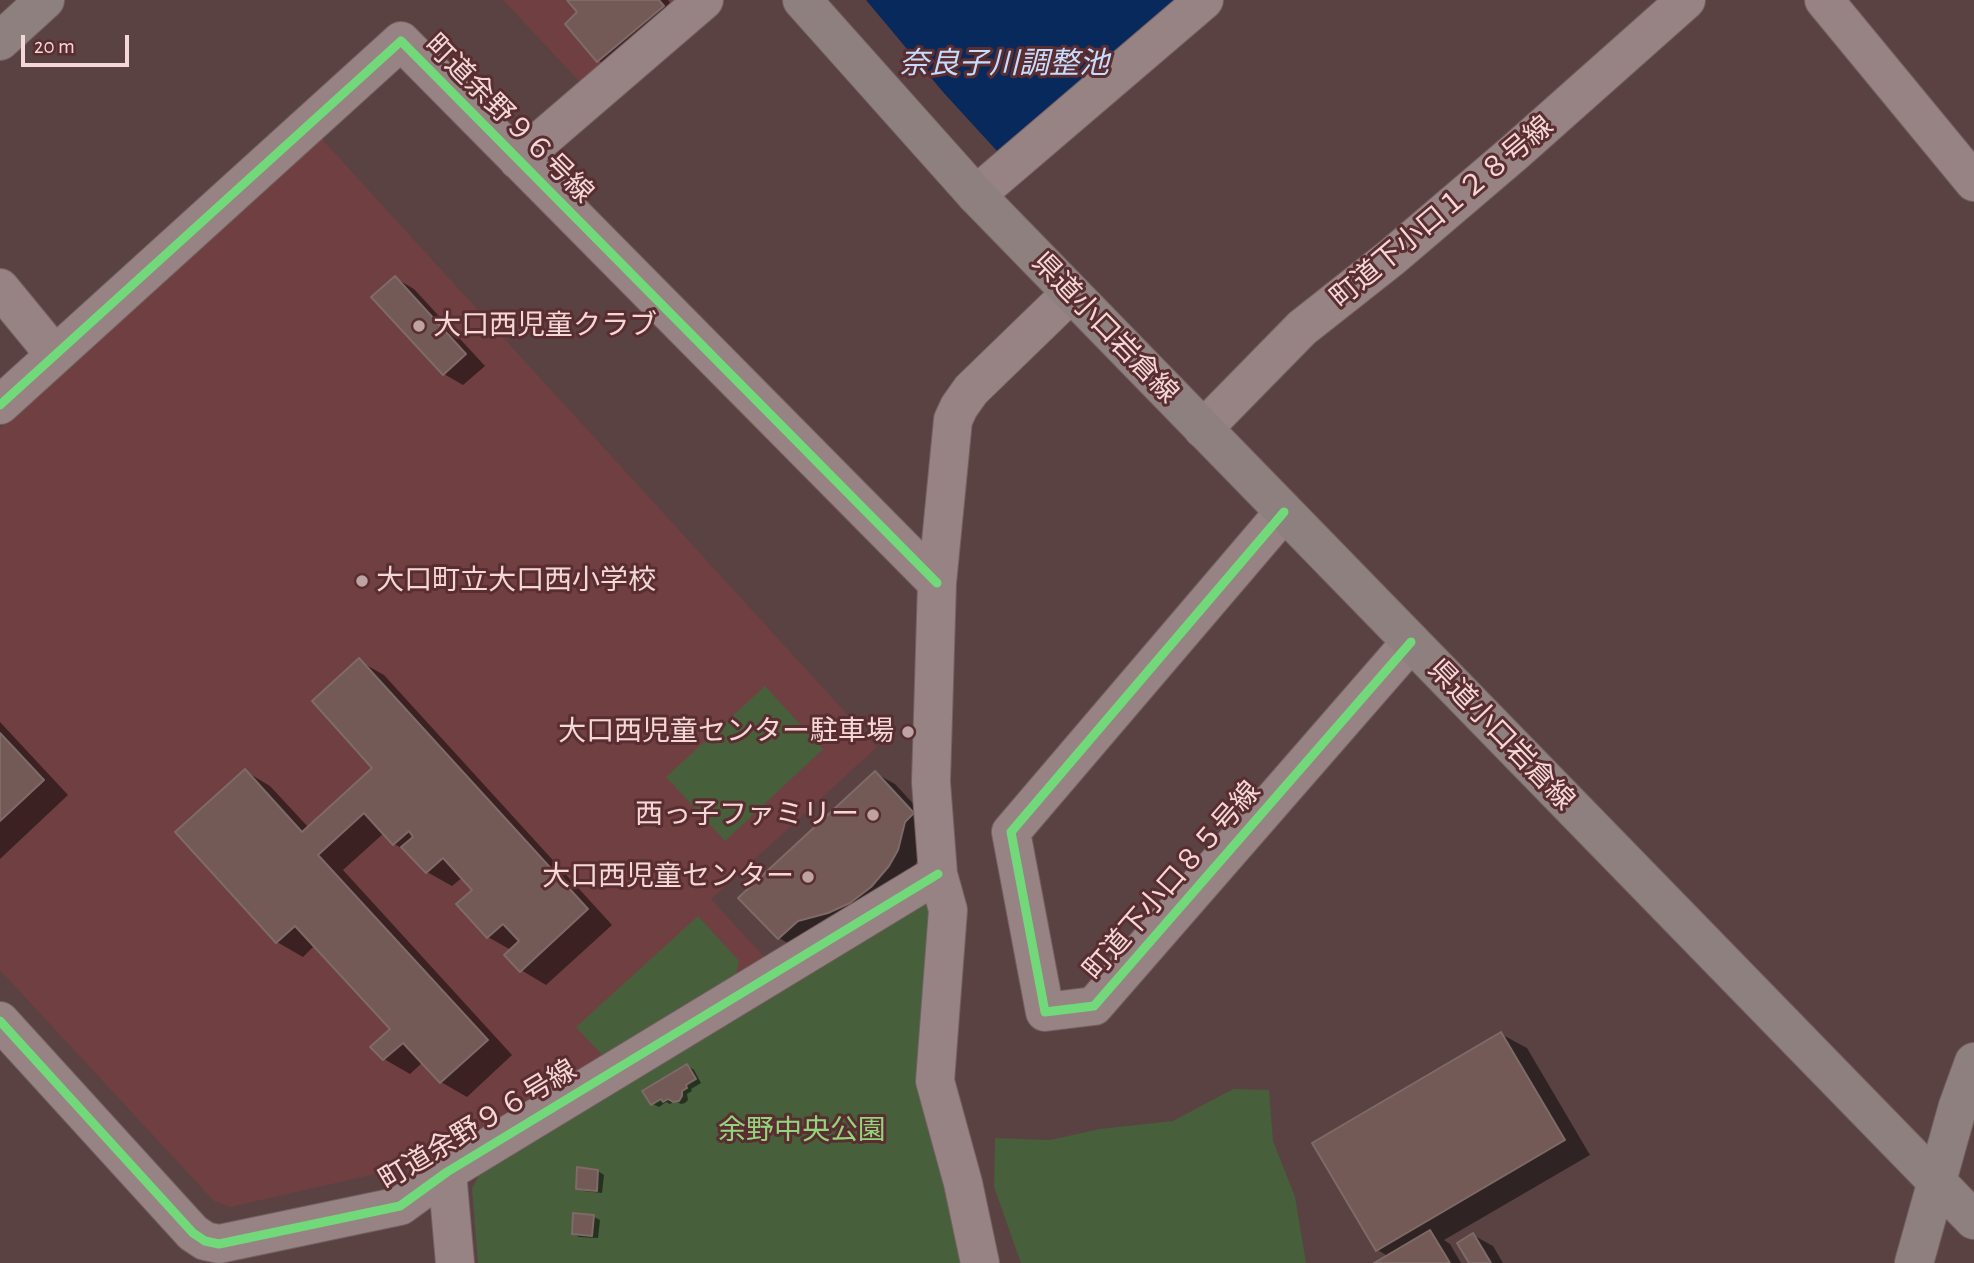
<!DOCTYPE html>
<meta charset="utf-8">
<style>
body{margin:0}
#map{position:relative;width:1974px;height:1263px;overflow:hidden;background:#5a4243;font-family:"Alegreya Sans",sans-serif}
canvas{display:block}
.scale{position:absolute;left:21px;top:35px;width:108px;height:32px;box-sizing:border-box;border:4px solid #f4d7d7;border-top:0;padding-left:9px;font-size:21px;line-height:24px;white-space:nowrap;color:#f4d7d7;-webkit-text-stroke:5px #5a2e30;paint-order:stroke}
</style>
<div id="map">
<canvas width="1974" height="1263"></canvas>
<div class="scale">20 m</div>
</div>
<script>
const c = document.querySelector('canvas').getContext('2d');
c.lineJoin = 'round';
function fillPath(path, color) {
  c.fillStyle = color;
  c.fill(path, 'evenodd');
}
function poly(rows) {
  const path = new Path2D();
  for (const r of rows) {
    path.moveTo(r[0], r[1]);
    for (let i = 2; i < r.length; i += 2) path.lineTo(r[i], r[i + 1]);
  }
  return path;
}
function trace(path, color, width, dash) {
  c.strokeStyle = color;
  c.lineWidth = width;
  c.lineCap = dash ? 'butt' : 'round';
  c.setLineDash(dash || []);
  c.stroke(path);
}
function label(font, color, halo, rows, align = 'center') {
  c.font = font + ' "Alegreya Sans","Noto Sans JP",sans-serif';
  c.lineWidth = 6;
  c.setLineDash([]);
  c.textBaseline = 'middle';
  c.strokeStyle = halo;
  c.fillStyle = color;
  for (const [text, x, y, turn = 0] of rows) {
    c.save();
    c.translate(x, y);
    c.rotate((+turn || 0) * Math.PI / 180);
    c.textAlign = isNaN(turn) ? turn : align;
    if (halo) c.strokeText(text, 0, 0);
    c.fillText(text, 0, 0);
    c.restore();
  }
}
fillPath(poly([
 [503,0,678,0,581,83],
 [320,137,877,747,711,899,765,958,420,1164,230,1207,214,1201,0,970,0,428]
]), '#703f41');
fillPath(poly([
 [765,686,823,749,725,841,666,777],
 [930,901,928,1079,972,1263,478,1263,472,1189,482,1169],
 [698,916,739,961,736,976,602,1055,576,1027],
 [1233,1089,1269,1090,1273,1141,1295,1197,1306,1263,1021,1263,994,1187,995,1138,1050,1140,1100,1129,1173,1121]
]), '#475f3b');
fillPath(poly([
 [866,0,1175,0,997,151,943,92]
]), '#08295b');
fillPath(poly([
 [569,0,668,0,683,18,618,72,599,61,567,24,580,12],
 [395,278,414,289,485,366,463,385,444,374],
 [359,661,384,675,612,925,546,985,521,970,511,950,488,937,458,905,474,890,463,877,452,886,427,872,409,852,394,844,384,833,343,870,512,1055,467,1097,441,1082,423,1062,410,1074,384,1059,373,1047,393,1029,315,945,303,957,277,942,178,832,245,771,270,786,309,828,375,768],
 [0,722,68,795,0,859],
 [875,773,895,784,933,825,924,833,917,861,909,877,798,949,779,938],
 [1501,1034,1527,1048,1590,1155,1444,1240,1450,1244,1461,1263,1378,1263,1389,1257,1378,1250,1315,1143],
 [688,1066,694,1070,701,1083,691,1089,692,1091,687,1094,688,1100,685,1103,681,1104,675,1101,670,1104,666,1102,659,1107,653,1104],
 [598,1171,604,1175,602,1193,584,1191,578,1188],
 [594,1217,600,1220,598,1238,579,1237,573,1233],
 [1473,1235,1493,1246,1503,1263,1471,1263]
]), '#0007');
const building = poly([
 [567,0,659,0,664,6,597,62,565,24,577,12,567,0],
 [395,276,466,354,443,375,371,297,395,276],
 [359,658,588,909,520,972,504,955,519,941,503,924,487,938,456,904,472,890,443,858,426,873,401,847,413,837,409,831,393,845,364,813,318,855,488,1040,440,1083,403,1043,383,1060,370,1047,390,1029,295,926,276,943,175,832,245,769,302,832,372,768,312,701,359,658],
 [0,733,44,780,0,821,0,733],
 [875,771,914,813,905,822,898,850,889,866,871,887,850,903,828,913,798,921,778,939,738,898,875,771],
 [1501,1032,1565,1140,1376,1251,1312,1143,1501,1032],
 [687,1064,696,1079,686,1085,687,1088,682,1091,682,1096,679,1101,673,1102,668,1099,663,1102,661,1099,651,1105,642,1091,687,1064],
 [577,1167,598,1170,597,1191,576,1189,577,1167],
 [573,1213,594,1215,592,1236,572,1234,573,1213],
 [1430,1230,1450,1263,1374,1263,1430,1230],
 [1473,1233,1491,1263,1469,1263,1457,1243,1473,1233]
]);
fillPath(building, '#735a56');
trace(building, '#7e6a67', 2);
const street = poly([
 [1824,0,1974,182],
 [518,160,704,0],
 [976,195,1204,0],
 [0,288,55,355],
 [0,405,401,41,937,583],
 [1203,429,1302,328,1392,257,1515,152,1686,0],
 [1284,512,1011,832,1045,1012,1094,1006,1411,642],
 [0,1021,193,1233,205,1241,219,1244,400,1206,447,1172,938,874],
 [447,1172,455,1263],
 [980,1263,963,1183,935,1081,948,910,938,874,931,782,937,583,953,420,959,407,971,390,1071,293]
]);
const secondary = poly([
 [802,0,976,195,1974,1220],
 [0,41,45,0],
 [1914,1263,1958,1106,1974,1062]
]);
trace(street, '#756061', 40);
trace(secondary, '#756061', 40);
trace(street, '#978384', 38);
trace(secondary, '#8f8080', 38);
trace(poly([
 [0,405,401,41,937,583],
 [1284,512,1011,832,1045,1012,1094,1006,1411,642],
 [0,1021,193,1233,205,1241,219,1244,400,1206,447,1172,938,874]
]), '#71d979', 9);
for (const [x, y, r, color] of [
 [419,326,7,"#bea3a3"],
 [362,581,7,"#bea3a3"],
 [908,732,7,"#bea3a3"],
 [873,815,7,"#bea3a3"],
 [808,877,7,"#bea3a3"]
]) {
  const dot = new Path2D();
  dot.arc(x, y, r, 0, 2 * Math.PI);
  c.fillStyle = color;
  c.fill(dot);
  trace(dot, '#5a2e30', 2.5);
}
label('28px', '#f4d7d7', '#5a2e30', [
 ["町道余野９６号線",509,119,45],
 ["町道下小口１２８号線",1442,212,-40],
 ["県道小口岩倉線",1105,328,46],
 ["県道小口岩倉線",1501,735,46],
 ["町道下小口８５号線",1172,881,-49],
 ["町道余野９６号線",478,1125,-31]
]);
label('28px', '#f4d7d7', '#5a2e30', [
 ["大口西児童クラブ",433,326,"left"],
 ["大口町立大口西小学校",376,581,"left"],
 ["大口西児童センター駐車場",894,732],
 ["西っ子ファミリー",859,815],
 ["大口西児童センター",794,877]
], 'right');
label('28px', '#93d57d', '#5a2e30', [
 ["余野中央公園",802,1131]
]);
label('italic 30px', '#c5dcff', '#5a2e30', [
 ["奈良子川調整池",1004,64]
]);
</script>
